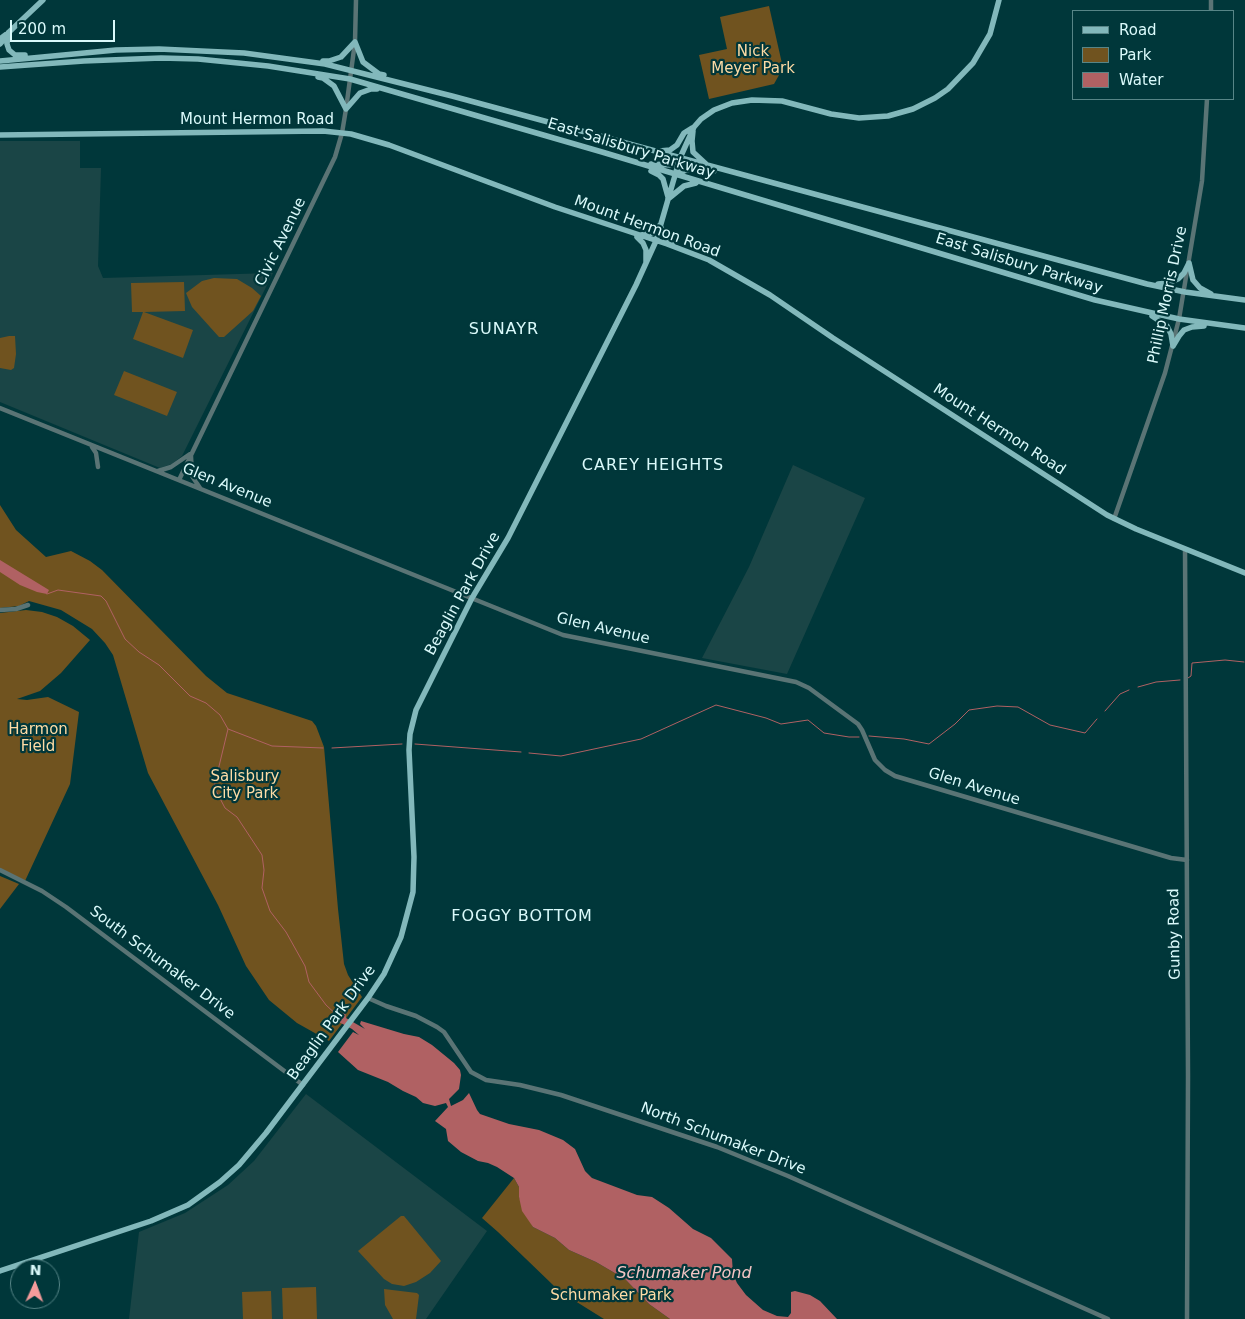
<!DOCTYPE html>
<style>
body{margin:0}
#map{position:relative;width:1245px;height:1319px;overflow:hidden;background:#00373a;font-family:"DejaVu Sans",sans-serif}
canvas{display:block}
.legend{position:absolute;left:1072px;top:10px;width:162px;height:90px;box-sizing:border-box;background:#00373a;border:1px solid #578587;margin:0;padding:6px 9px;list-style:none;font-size:15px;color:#dafafb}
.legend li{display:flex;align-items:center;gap:10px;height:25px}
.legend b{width:25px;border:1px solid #578587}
.north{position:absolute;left:10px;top:1259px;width:50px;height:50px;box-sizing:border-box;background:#00373a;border:1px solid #578587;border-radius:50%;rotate:2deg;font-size:14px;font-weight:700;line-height:20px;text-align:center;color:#dafafb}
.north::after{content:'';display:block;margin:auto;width:18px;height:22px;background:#f59b9b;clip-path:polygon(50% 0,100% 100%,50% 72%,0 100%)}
.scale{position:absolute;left:10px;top:20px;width:105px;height:22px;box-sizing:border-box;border:2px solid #dafafb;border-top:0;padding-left:6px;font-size:15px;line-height:18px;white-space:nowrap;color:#dafafb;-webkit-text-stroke:4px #00373a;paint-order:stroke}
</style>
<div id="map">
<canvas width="1245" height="1319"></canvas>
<ul class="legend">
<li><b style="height:6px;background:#82b8bb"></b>Road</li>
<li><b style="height:14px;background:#70531f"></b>Park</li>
<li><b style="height:14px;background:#b06163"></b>Water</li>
</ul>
<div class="north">N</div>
<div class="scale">200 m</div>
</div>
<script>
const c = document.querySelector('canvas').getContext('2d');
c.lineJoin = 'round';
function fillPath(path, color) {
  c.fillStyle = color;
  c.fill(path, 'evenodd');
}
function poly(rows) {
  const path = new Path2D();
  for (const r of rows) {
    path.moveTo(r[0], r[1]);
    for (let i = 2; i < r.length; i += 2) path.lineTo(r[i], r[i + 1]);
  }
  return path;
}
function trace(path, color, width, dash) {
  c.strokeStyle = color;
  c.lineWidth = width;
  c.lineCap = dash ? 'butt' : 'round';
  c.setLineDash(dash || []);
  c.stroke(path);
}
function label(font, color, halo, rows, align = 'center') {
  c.font = font + ' "DejaVu Sans",sans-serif';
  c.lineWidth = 4.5;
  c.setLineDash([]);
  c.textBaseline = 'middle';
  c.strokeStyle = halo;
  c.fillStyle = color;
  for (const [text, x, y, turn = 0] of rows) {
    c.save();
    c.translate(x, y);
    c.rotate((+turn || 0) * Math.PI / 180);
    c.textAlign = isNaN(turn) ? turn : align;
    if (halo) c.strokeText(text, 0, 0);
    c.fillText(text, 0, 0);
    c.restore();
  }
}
fillPath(poly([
 [0,141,80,141,80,168,101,168,98,266,103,278,273,273,182,456,172,464,160,468,0,402],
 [793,465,865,498,787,674,702,658,749,567],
 [306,1094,487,1231,426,1319,129,1319,139,1232,185,1213,228,1185,254,1161]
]), '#1a4546');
fillPath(poly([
 [769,6,783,68,774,84,709,99,699,55,727,49,720,17],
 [214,278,237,279,252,288,261,296,253,311,224,337,219,337,192,307,186,293,202,281],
 [184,282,185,311,144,312,193,330,183,358,133,339,143,312,132,312,131,283],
 [9,336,15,336,16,354,14,368,11,370,0,368,0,338],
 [124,371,177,392,167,416,114,395],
 [0,505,16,530,46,557,71,551,90,561,102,570,206,676,227,693,312,721,316,726,324,747,338,909,344,964,348,975,362,997,329,1041,297,1023,269,1000,246,966,218,905,148,773,113,655,105,643,92,629,61,610,29,601,19,606,0,608],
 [26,610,42,612,57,617,73,626,90,640,61,673,40,691,17,699,27,700,48,697,79,712,70,784,25,881,0,869,0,613],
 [0,876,19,884,0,909],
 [514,1178,519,1187,519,1197,533,1227,555,1238,569,1250,596,1262,625,1279,649,1304,670,1319,604,1319,559,1291,552,1284,498,1232,482,1218],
 [401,1216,404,1216,441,1261,430,1273,416,1282,404,1286,392,1284,384,1279,358,1251],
 [316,1287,317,1319,283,1319,282,1288],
 [384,1289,417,1293,419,1295,416,1319,393,1319,385,1305],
 [271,1291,272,1319,243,1319,242,1292]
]), '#70531f');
fillPath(poly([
 [0,560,49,590,47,594,37,592,20,585,0,572],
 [345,1011,346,1018,365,1029,360,1024,361,1021,404,1034,419,1037,432,1045,454,1063,460,1070,461,1075,459,1089,449,1099,451,1106,463,1100,469,1093,477,1110,480,1114,509,1124,539,1130,563,1140,575,1149,585,1171,592,1178,637,1195,652,1197,669,1208,693,1229,711,1238,732,1259,733,1274,737,1283,746,1295,763,1310,777,1316,788,1317,791,1313,791,1292,795,1291,810,1295,820,1301,837,1319,670,1319,649,1304,625,1279,596,1262,569,1250,555,1238,533,1227,522,1211,519,1197,519,1187,514,1178,497,1167,488,1163,478,1161,461,1152,448,1141,446,1129,435,1121,448,1107,446,1103,435,1106,423,1103,416,1097,403,1091,388,1082,358,1070,338,1052,353,1032,359,1035,352,1029,337,1021]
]), '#b06163');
trace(poly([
 [47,594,58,590,101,596,106,601,125,639,139,652,159,665,190,696,206,703,220,715,228,729,214,787,225,808,237,817,262,855,264,870,262,888,270,911,286,932,305,966,309,982,326,1005,340,1018],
 [1188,678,1191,676,1192,663,1225,660,1244,662],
 [1138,687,1156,682,1180,680],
 [1105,711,1120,694,1129,690],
 [228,729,272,746,323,748],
 [869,736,904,739,929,744,955,724,969,710,997,706,1018,707,1050,725,1085,733,1097,719],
 [415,744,521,752],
 [332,748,402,744],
 [529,753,561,756,641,739,716,705,766,718,781,724,808,720,824,733,849,737,859,737]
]), '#b06163', 1);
trace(poly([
 [1211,11,1211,0],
 [0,408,563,635,796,682,809,688,858,724,862,730,875,760,885,770,895,776,1171,858,1187,860],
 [92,447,96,453,98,467],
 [191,456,192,476,200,488],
 [158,471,171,467,190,454],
 [179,480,335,157,342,133,346,109,355,42,356,0],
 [1114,519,1165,373,1179,319,1202,181,1207,99],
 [1185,549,1188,1076,1187,1319],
 [0,610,16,609,28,605],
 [0,870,42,891,66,907,303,1085],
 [368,998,386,1006,416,1016,437,1027,444,1032,471,1072,486,1080,520,1085,561,1095,717,1147,788,1176,1108,1319]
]), '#5a7475', 4.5);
trace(poly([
 [8,33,7,44,9,50,15,55,25,55],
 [0,39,8,33,43,0],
 [0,44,8,35],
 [0,61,116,50,159,49,244,53,325,64,452,96,1147,284,1185,292,1245,300],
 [323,61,329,61,341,57,355,42,363,62,379,74,384,75],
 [0,67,84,61,161,58,198,59,268,66,350,79,602,152,1095,300,1179,319,1245,328],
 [318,77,323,78,334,86,346,109,360,93,371,89,377,89],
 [693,131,692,141,693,152,706,164],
 [0,135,323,131,351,134,389,145,555,207,667,244,709,260,770,295,833,338,1107,515,1136,529,1245,573],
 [659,151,670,150,677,145,684,133,692,128],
 [651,164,672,165,679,160],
 [651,171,659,175,663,179,668,197],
 [675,175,680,172,690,169,714,171],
 [668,199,684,186,696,183],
 [660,225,666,239,672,244],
 [641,235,653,233,659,227],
 [637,237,643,243,646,250,646,262],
 [1189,263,1193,280,1200,288,1211,294],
 [1158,284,1168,283,1178,279,1184,273,1189,263],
 [1152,316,1167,326,1171,334,1173,346],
 [1173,346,1179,336,1184,330,1192,327,1204,326],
 [0,1271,151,1221,188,1205,220,1182,239,1165,266,1133,368,998,384,974,401,937,413,892,414,857,409,750,410,734,416,710,472,598,508,538,636,285,656,241,680,158,694,127,701,119,714,110,732,103,752,100,782,101,831,114,859,118,888,116,913,109,935,98,948,89,973,63,990,34,999,0]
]), '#82b8bb', 5.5);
label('15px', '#fddba5', '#00373a', [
 ["Nick",753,52],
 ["Meyer Park",753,69],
 ["Harmon",38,730],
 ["Field",38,747],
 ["Salisbury",245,777],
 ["City Park",245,794],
 ["Schumaker Park",611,1296]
]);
label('15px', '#dafafb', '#00373a', [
 ["Mount Hermon Road",257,120],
 ["East Salisbury Parkway",631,149,17],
 ["Mount Hermon Road",647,227,20],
 ["Civic Avenue",281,242,-64],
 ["East Salisbury Parkway",1019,264,17],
 ["Phillip Morris Drive",1168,295,-78],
 ["Mount Hermon Road",999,430,33],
 ["Glen Avenue",227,486,22],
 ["Beaglin Park Drive",463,594,-61],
 ["Glen Avenue",603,629,13],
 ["Glen Avenue",974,787,17],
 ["Gunby Road",1175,934,-91],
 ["South Schumaker Drive",162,963,37],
 ["Beaglin Park Drive",332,1023,-54],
 ["North Schumaker Drive",723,1139,21]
]);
c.letterSpacing = '1px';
label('16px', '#dafafb', '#00373a', [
 ["SUNAYR",504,330],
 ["CAREY HEIGHTS",653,466],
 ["FOGGY BOTTOM",522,917]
]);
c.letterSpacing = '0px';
label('italic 16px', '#f3c5c4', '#00373a', [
 ["Schumaker Pond",684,1274]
]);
</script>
